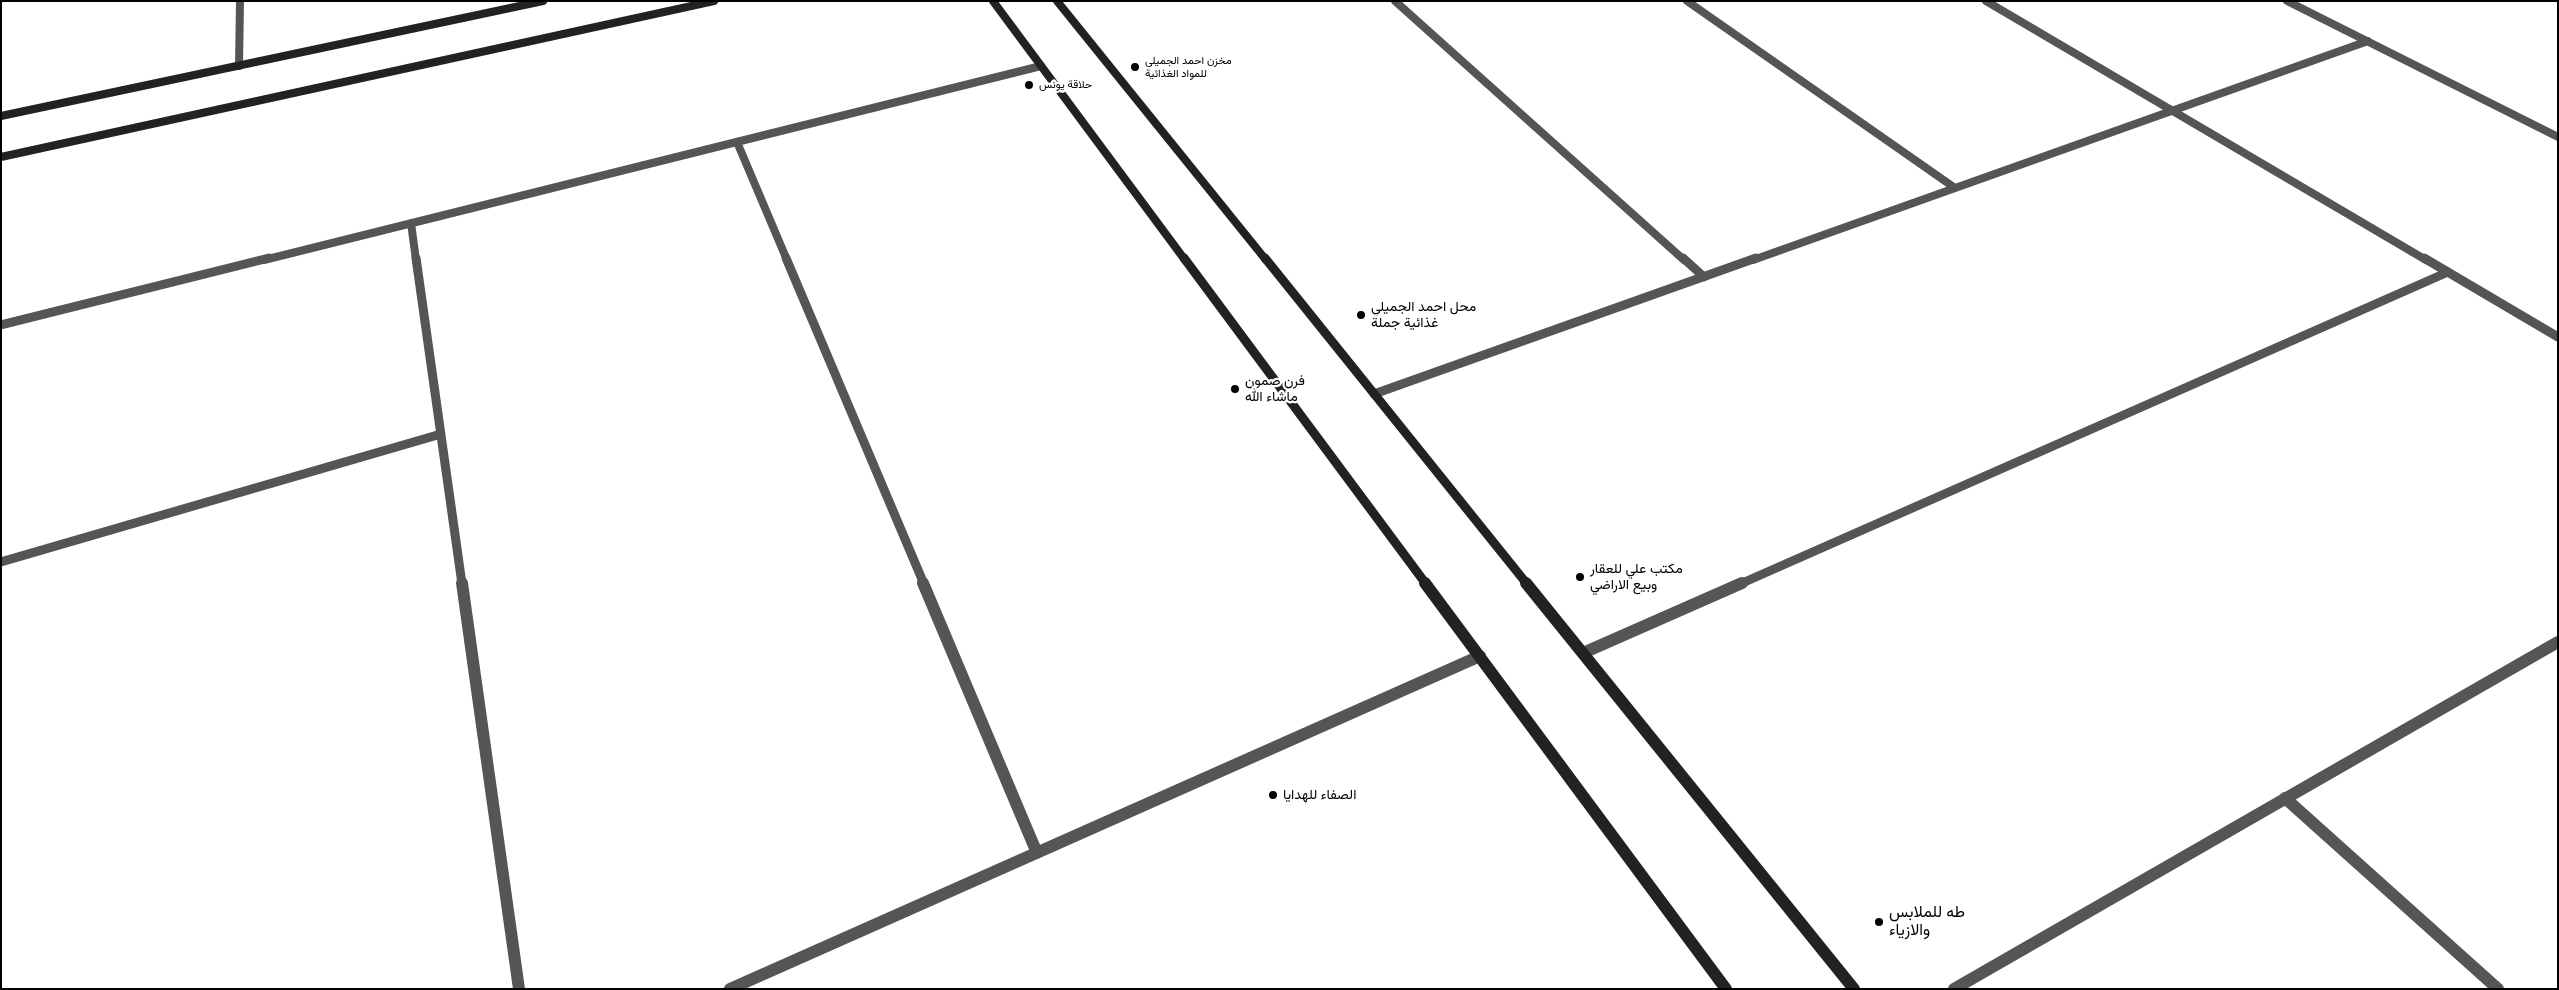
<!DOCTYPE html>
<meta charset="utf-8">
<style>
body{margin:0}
#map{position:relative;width:2559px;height:990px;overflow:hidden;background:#fff;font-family:"Space Grotesk",sans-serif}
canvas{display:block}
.frame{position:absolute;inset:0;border:2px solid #000;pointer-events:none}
</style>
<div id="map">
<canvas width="2559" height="990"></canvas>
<div class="frame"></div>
</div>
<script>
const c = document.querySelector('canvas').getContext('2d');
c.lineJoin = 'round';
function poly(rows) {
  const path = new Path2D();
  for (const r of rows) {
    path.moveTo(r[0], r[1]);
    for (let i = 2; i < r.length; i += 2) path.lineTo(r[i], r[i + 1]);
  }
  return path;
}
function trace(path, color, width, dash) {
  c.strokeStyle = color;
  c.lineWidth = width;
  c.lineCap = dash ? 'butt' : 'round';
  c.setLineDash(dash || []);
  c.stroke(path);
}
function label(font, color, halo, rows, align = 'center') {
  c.font = font + ' "Space Grotesk",Vazirmatn,sans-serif';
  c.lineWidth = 4.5;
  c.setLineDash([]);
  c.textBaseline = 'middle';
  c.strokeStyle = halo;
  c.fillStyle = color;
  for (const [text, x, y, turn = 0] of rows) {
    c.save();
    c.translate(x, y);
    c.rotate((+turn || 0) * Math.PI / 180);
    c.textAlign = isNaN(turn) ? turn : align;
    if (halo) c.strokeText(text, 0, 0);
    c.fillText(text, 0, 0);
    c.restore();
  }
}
trace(poly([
 [1395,1,1684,260],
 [1687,1,1955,188],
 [1986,1,2426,260],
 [2287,1,2558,137],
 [239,66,240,1],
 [737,142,787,260],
 [411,223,416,260],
 [264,260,1041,66],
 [1753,260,2368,41]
]), '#555', 8);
trace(poly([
 [416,258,462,584],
 [786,258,924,584],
 [1683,258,1704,277],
 [2424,258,2558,337],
 [1,325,269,258],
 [1374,394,1756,258],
 [1,562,441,434],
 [1740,584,2448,272]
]), '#555', 9);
trace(poly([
 [462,583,519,989],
 [923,583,1037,853],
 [1583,653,1742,583],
 [2285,798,2498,989],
 [730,989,1480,656],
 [1954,989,2558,642]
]), '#555', 12);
trace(poly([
 [993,1,1185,260],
 [1057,1,1266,260],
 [1,116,543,1],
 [1,157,714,1]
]), '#222', 8);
trace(poly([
 [1184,258,1426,584],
 [1265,258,1527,584]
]), '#222', 9);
trace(poly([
 [1425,583,1726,989],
 [1526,583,1854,989]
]), '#222', 12);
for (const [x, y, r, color] of [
 [1135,67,5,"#000"],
 [1029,85,5,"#000"],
 [1361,315,5,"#000"],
 [1235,389,5,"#000"],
 [1580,577,5,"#000"],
 [1273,795,5,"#000"],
 [1879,922,5,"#000"]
]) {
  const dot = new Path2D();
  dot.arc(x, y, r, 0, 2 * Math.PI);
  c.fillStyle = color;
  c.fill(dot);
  trace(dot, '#fff', 2);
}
label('11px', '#000', '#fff', [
 ["مخزن احمد الجميلي",1145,61],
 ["للمواد الغذائية",1145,74],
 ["حلاقة يونس",1039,85]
], 'left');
label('14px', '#000', '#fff', [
 ["محل احمد الجميلي",1371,307],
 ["غذائية جملة",1371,323],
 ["فرن صمون",1245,381],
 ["ماشاء الله",1245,397],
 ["مكتب علي للعقار",1590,569],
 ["وبيع الاراضي",1590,585],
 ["الصفاء للهدايا",1283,795]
], 'left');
label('16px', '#000', '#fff', [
 ["طه للملابس",1889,913],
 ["والازياء",1889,931]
], 'left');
</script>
